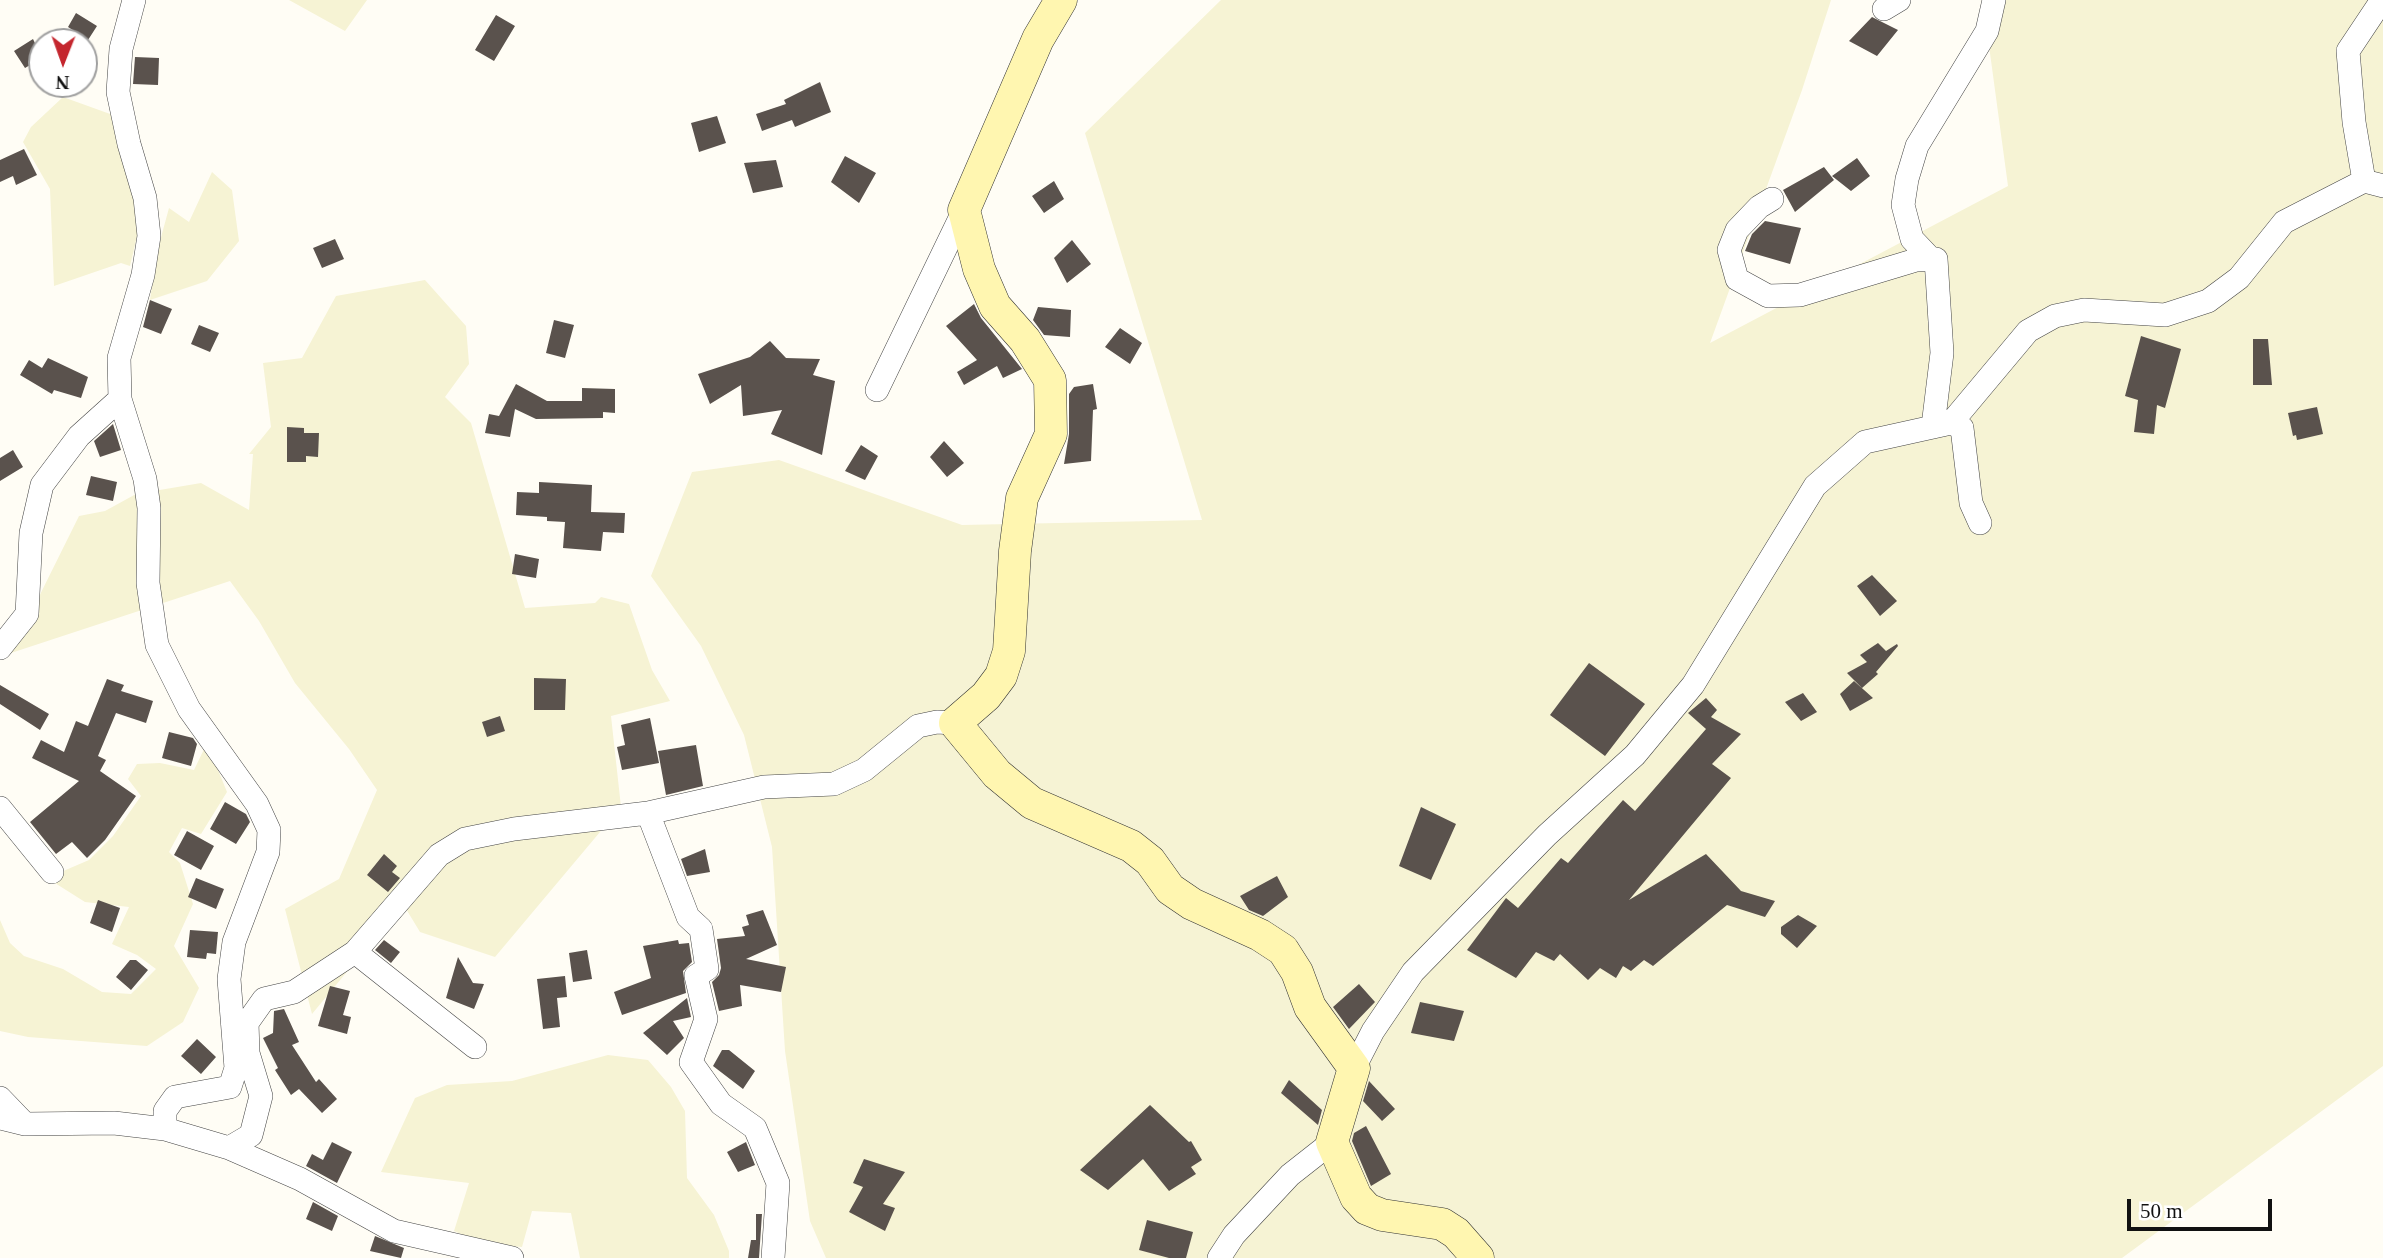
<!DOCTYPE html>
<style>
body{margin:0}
#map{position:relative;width:2383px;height:1258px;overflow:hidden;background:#fffdf5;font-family:Georgia,serif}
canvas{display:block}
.north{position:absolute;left:28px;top:28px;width:70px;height:70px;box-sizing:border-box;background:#fff;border:2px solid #a0a0a0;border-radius:50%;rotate:181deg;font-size:19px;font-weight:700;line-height:28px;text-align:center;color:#111}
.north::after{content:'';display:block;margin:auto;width:24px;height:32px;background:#c4262e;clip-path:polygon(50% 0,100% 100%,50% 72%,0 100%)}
.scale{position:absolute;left:2127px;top:1199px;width:145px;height:32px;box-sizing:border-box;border:4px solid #111;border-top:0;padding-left:9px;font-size:21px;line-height:24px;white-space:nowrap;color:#111;-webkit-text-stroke:5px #fff;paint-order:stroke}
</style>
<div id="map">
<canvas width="2383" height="1258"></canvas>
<div class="north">N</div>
<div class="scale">50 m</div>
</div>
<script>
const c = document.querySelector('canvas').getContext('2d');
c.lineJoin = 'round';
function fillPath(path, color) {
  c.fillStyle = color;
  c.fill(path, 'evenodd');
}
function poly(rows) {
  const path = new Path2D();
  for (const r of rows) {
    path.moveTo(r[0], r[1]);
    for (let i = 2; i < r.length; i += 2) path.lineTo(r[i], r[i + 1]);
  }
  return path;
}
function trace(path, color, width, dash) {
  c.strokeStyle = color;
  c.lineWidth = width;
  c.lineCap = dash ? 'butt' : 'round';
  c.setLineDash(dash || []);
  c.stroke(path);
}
fillPath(poly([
 [289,0,367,0,345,31],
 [1221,0,1831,0,1802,90,1710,343,2008,186,1987,31,2003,0,2383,0,2383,1066,2122,1258,826,1258,810,1221,785,1051,772,847,744,735,701,646,651,576,692,472,779,460,962,525,1202,520,1085,133],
 [63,97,124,119,138,232,130,266,121,263,54,286,50,189,23,142,31,127],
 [212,172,232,190,239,241,207,281,150,300,157,252,169,208,189,222],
 [425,280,466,326,469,364,445,397,471,423,525,608,595,603,601,597,629,604,652,670,670,701,611,716,621,807,495,957,420,932,403,904,312,1014,285,909,339,879,377,790,349,749,295,683,259,621,230,581,11,653,79,516,105,511,136,494,201,483,249,510,253,454,249,454,271,427,263,363,302,358,336,296],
 [207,743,227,792,201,834,182,828,169,852,180,863,193,904,174,946,199,988,183,1022,147,1046,28,1037,0,1031,0,920,10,943,24,956,63,969,102,992,131,994,156,969,137,955,112,944,129,907,85,902,47,878,89,860,113,836,141,796,128,779,137,764,160,763,194,770],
 [608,1055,648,1060,671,1087,685,1111,687,1178,714,1215,729,1251,729,1258,580,1258,571,1213,532,1211,522,1247,482,1243,454,1231,469,1183,381,1172,415,1098,447,1085,512,1081]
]), '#f6f3d4');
fillPath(poly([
 [76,13,97,26,88,40,68,27],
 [496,15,515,26,494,61,475,50],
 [1872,17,1898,30,1877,56,1849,41],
 [33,39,42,58,25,68,14,51],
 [135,57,159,58,158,85,133,84],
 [820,82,831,112,795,127,792,120,762,131,756,114,786,104,784,100],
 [717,116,726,143,699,152,691,123],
 [24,149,37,175,16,185,13,176,0,182,0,160],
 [845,156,876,173,859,203,831,182],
 [1857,158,1870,176,1851,191,1832,176],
 [776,160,783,187,753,193,744,163],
 [1824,167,1834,180,1795,212,1783,190],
 [1054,181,1064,199,1044,213,1032,196],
 [1765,221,1801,228,1790,264,1745,251,1752,234],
 [335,239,344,259,322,268,313,248],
 [1072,240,1091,264,1067,283,1054,258],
 [150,300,172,309,161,334,143,327],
 [974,304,981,318,1022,369,1003,378,997,366,964,385,957,372,977,360,946,326],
 [1038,307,1071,310,1070,337,1044,335,1033,320],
 [554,320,574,325,565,358,546,353],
 [199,325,219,333,210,352,191,344],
 [1120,328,1142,343,1130,364,1105,347],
 [2141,336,2181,349,2165,408,2157,405,2154,434,2134,432,2138,400,2125,396],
 [2253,339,2268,339,2272,385,2253,385],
 [770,341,786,358,820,359,813,375,835,381,822,455,771,434,782,410,743,416,741,385,710,404,698,374,750,357],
 [48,358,88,377,81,398,54,390,52,394,20,375,29,360,42,368],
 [516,384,547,401,582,401,582,388,615,389,615,413,603,412,603,418,536,419,515,409,510,437,485,433,489,414,499,416],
 [1093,384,1097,409,1093,410,1091,461,1064,464,1069,434,1069,394,1074,387],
 [2317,407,2323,434,2297,440,2296,435,2293,436,2288,413],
 [113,424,121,450,100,457,94,441],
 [287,427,304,428,304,433,319,433,318,457,306,456,306,462,287,462],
 [944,441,964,463,947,477,930,457],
 [861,445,878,456,865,480,845,471],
 [13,450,23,467,0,481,0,458],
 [91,476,117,482,113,501,86,495],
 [539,482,592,485,591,512,625,513,624,533,603,532,601,551,563,548,565,522,547,521,547,517,516,515,517,492,539,493],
 [515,554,539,559,536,578,512,574],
 [1872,575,1897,601,1880,616,1857,586],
 [1878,643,1886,651,1897,644,1898,646,1876,672,1878,674,1862,688,1847,673,1867,662,1860,655],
 [1589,663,1645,704,1605,756,1550,715],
 [534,678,566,679,565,710,534,710],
 [107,679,124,685,121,691,153,701,146,723,116,713,98,756,106,760,100,771,136,796,105,840,87,858,72,842,56,854,30,822,79,781,32,758,41,740,64,752,76,721,88,726],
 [1854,681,1873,698,1850,711,1840,694],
 [0,685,49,714,40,730,0,704],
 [1803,693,1817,712,1801,721,1785,702],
 [1706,698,1717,710,1711,717,1741,734,1712,764,1731,778,1629,900,1706,854,1741,891,1775,901,1765,917,1727,905,1653,966,1644,960,1631,971,1623,966,1616,978,1600,968,1588,980,1560,954,1554,961,1536,952,1516,978,1467,950,1506,898,1518,908,1561,858,1568,863,1623,800,1635,811,1706,729,1688,713],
 [500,716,505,731,487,737,482,722],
 [650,718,659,763,622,770,617,747,625,745,621,725],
 [169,732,193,738,197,744,191,766,162,758],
 [696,745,703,786,666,795,658,751],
 [225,802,246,814,250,822,236,844,210,829],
 [1421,807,1456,824,1431,880,1399,866],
 [187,831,214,846,201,870,174,855],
 [705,849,710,872,687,876,681,859],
 [384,854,397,866,392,872,400,878,388,892,367,875],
 [1277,876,1288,897,1263,916,1249,910,1240,896],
 [196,878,224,889,216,909,188,897],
 [98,900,120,908,112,932,90,923],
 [763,910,777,945,746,959,786,967,781,992,740,985,742,1006,719,1011,712,982,719,975,721,968,717,939,745,936,742,927,749,925,746,915],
 [1798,915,1817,926,1797,948,1781,934,1781,927],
 [190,930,218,932,216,954,207,953,206,959,187,957],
 [384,940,400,952,391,963,375,950],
 [678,940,679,944,689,943,692,962,683,971,686,993,622,1015,614,992,651,978,643,946],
 [587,950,592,979,573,982,569,953],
 [458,957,473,983,484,984,474,1009,446,998],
 [130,960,136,960,148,970,131,990,116,977],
 [565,976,567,997,557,998,560,1027,543,1029,537,979],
 [1359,984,1375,1002,1349,1029,1333,1007],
 [330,986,350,991,343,1015,351,1017,347,1034,318,1026],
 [687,998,691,1017,673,1021,684,1038,667,1055,643,1033],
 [1420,1002,1464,1011,1454,1041,1411,1033],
 [284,1009,299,1042,292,1045,316,1082,319,1079,337,1099,322,1113,299,1089,291,1095,275,1070,278,1068,263,1038,273,1033,274,1011],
 [197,1039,216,1057,201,1074,181,1056],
 [722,1050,729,1050,755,1071,743,1089,713,1066],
 [1289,1080,1322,1110,1318,1125,1281,1093],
 [1369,1081,1395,1109,1382,1121,1363,1101],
 [1150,1105,1189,1142,1191,1141,1202,1160,1191,1167,1196,1174,1169,1191,1143,1159,1108,1190,1080,1170],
 [1366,1126,1391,1174,1371,1186,1352,1141,1354,1133],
 [332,1142,352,1152,337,1183,306,1166,312,1154,323,1160],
 [746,1142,755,1165,738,1172,727,1152],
 [864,1159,905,1172,883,1204,895,1208,885,1231,849,1212,863,1187,853,1183],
 [313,1202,338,1216,332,1231,306,1219],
 [756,1214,762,1214,759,1258,748,1258,751,1240,756,1240],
 [1147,1220,1193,1232,1186,1258,1169,1258,1139,1250],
 [375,1236,404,1248,401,1258,370,1251]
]), '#5a524d');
const street = poly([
 [134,0,121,49,118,92,129,144,145,198,149,236,143,275,119,358,120,399,145,479,149,508,148,583,157,645,189,709,257,804,269,830,268,852,234,942,229,979,236,1068,230,1087,175,1097,165,1111,165,1129],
 [1884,9,1899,0],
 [2364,181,2354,122,2348,51,2382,0],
 [1772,199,1759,207,1737,230,1729,250,1737,279,1768,296,1800,295,1916,260,1936,259,1942,353,1933,426],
 [1931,259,1912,239,1903,205,1907,179,1917,146,1987,31,1994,0],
 [877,390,964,210],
 [1951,423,1962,428,1971,503,1980,523],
 [0,648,27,614,31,533,42,485,79,436,120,399],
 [0,808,52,872],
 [648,813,688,917,701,929,707,969,696,976,706,1019,691,1062,721,1104,755,1128,778,1183,773,1258],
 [355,952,475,1047],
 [1354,1068,1373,1031,1413,972,1547,835,1635,755,1693,685,1815,486,1865,442,1951,423,2028,331,2055,316,2084,310,2165,315,2208,301,2239,278,2284,222,2364,181,2383,186],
 [0,1098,25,1124],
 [0,1118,25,1124,114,1123,165,1129,229,1148,251,1135,261,1096,248,1053,247,1023,264,999,294,992,355,952,439,855,465,839,514,829,648,813,764,787,834,784,864,770,918,726,937,722,955,723],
 [229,1148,300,1179,394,1231,512,1258],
 [1219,1258,1234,1235,1290,1175,1332,1142]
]);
const secondary = poly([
 [1061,0,1038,39,964,210,979,269,995,306,1025,340,1050,380,1051,434,1022,498,1015,551,1009,651,1001,676,986,696,955,723,997,774,1032,803,1131,846,1150,861,1170,889,1192,904,1260,935,1283,950,1297,972,1310,1007,1354,1068,1332,1142,1356,1197,1367,1209,1382,1215,1442,1224,1456,1233,1478,1258]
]);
trace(street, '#444', 24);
trace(secondary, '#333', 33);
trace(street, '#fff', 23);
trace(secondary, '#fff6b0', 32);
</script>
